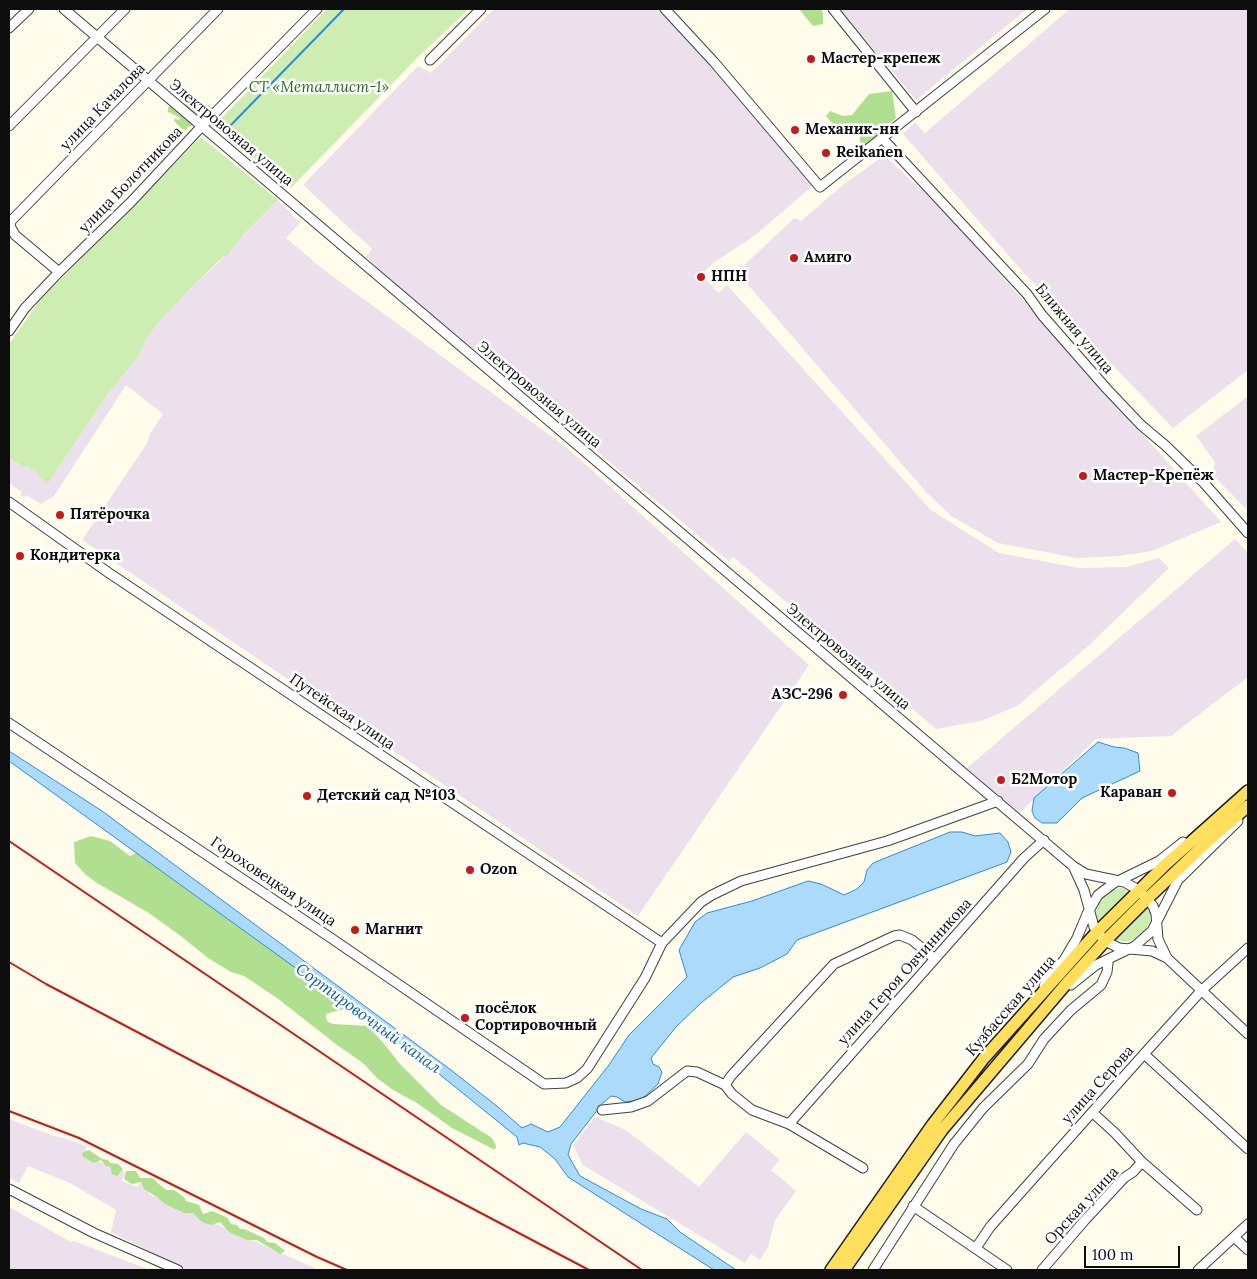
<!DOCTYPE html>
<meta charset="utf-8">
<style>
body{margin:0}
#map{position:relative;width:1257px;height:1279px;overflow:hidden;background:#fffcec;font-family:Lora,serif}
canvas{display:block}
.frame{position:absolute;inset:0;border:10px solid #0d0d0d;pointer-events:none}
.scale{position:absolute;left:1084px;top:1246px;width:96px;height:22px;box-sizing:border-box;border:2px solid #0d0d0d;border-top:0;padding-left:6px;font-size:15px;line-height:18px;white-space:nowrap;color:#0d0d0d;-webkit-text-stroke:4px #fff;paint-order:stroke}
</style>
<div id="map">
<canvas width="1257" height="1279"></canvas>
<div class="frame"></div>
<div class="scale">100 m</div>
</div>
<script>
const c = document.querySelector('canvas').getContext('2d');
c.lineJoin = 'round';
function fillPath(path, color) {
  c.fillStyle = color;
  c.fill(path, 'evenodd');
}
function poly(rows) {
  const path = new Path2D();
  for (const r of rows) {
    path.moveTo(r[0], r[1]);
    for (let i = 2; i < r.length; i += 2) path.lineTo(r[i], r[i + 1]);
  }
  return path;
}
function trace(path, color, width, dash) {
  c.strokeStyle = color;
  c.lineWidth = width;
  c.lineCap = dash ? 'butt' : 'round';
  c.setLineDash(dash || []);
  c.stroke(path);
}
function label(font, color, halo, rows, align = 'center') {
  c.font = font + ' Lora,serif';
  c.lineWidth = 5;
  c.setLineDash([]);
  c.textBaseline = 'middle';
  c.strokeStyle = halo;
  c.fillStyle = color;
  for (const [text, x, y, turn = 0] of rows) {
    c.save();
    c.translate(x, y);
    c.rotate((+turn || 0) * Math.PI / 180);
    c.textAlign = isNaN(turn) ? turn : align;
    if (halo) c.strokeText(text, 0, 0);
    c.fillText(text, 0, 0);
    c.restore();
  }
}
fillPath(poly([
 [494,9,660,9,733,87,814,185,754,236,712,264,701,275,719,293,727,285,931,510,999,553,1079,568,1126,567,1159,558,1169,568,1085,649,1017,706,981,721,936,729,733,557,729,561,402,290,366,257,372,249,303,185,418,66,431,73],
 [840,9,1027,9,916,100],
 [1070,9,1248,9,1248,370,1173,428,1023,272,903,134,915,122,925,133],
 [884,155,940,207,1221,522,1152,551,1119,556,1077,558,998,543,951,516,926,492,737,272,794,218,801,221,842,186],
 [278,200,300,223,286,238,324,270,567,448,809,665,638,916,82,540,146,445,151,432,163,414,126,385,54,496,41,504,26,495,24,497,20,495,22,492,9,483,9,458,25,468,27,466,41,475,39,477,56,471,108,394,138,357,147,338,160,321,192,287,217,264,244,234],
 [1248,396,1248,511,1213,475,1215,462,1196,436],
 [1235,539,1248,553,1248,677,1171,736,1096,739,1019,813,967,768],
 [595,1117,626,1130,699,1187,746,1132,780,1160,771,1170,796,1191,775,1220,768,1247,760,1260,751,1254,745,1263,583,1165,573,1145],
 [9,1119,54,1136,64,1138,86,1146,85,1156,125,1172,122,1181,137,1187,140,1183,150,1188,149,1194,319,1270,187,1270,111,1232,116,1210,70,1183,28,1166,19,1183,9,1178],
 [9,1207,71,1242,74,1241,150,1270,9,1270]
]), '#ece0ec');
fillPath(poly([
 [327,9,469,9,418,57,290,189,215,125],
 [201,137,278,200,244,234,226,257,224,256,192,287,160,321,147,338,138,357,108,394,48,483,39,477,40,475,27,466,25,468,9,458,9,344,40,300],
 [1120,888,1130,890,1097,922,1096,912,1100,900,1109,891],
 [1147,905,1151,915,1150,921,1145,932,1137,938,1126,942,1114,940]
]), '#ceedb2');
fillPath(poly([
 [799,9,820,9,823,12,823,24,813,26],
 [892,91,896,118,864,147,860,143,860,128,851,123,843,136,826,116,830,111,843,116,852,115,869,94],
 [187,102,193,103,195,107,203,111,210,104,210,108,212,107,215,110,210,114,208,111,201,118,193,114,197,125,188,127,186,130,182,129,174,121,175,118,178,120,180,119,179,117,168,112,168,108,171,103,177,107,185,105],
 [91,836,110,841,130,856,136,853,350,1007,326,1014,326,1018,328,1022,333,1024,368,1026,386,1046,399,1063,441,1105,492,1138,496,1146,495,1150,452,1128,417,1103,393,1090,377,1078,363,1063,337,1045,277,998,244,976,231,972,208,958,182,937,149,913,97,883,86,875,75,863,74,842],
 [89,1150,102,1159,108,1160,110,1163,118,1164,123,1169,117,1176,112,1174,110,1166,106,1166,101,1160,94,1163,82,1156,83,1152],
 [126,1171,136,1171,140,1178,152,1178,166,1190,174,1190,184,1197,186,1201,199,1205,203,1214,212,1211,228,1218,231,1224,237,1225,240,1229,244,1229,264,1238,267,1242,275,1243,285,1251,280,1254,257,1240,247,1240,229,1232,220,1222,211,1225,202,1222,193,1213,184,1213,165,1204,157,1197,144,1189,141,1182,132,1184,124,1179]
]), '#b0df90');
const water = poly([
 [1098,742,1114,747,1124,748,1138,753,1140,771,1082,798,1057,823,1042,823,1035,818,1032,811,1034,798,1098,742],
 [9,751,102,811,451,1070,498,1107,522,1128,531,1124,548,1132,560,1127,609,1065,629,1035,687,977,679,950,695,922,707,913,752,901,808,881,821,884,844,895,857,889,864,882,867,870,873,863,950,832,962,832,975,836,1000,833,1008,842,1011,852,1007,862,797,940,787,954,760,968,733,977,701,1003,676,1027,651,1058,653,1064,659,1067,662,1072,658,1084,641,1100,625,1102,617,1097,611,1096,602,1104,571,1144,568,1155,580,1176,641,1209,667,1219,680,1232,736,1270,714,1270,568,1177,555,1159,540,1147,523,1143,519,1145,517,1137,412,1052,9,761,9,751]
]);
fillPath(water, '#acdafb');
trace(water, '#2c8cd9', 1);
trace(poly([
 [229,127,344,9]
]), '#2c8cd9', 2);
const minor = poly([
 [64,9,1073,866,1086,874,1124,882,1139,890,1153,906,1156,914,1158,939,1167,958],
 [665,9,714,62,820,187,1045,9],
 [833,9,916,112],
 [9,28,29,9],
 [430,60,481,9],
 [9,126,125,9],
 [882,138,1027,294,1042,315,1106,388,1141,425,1166,446,1204,483,1248,533],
 [59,272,15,235,10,226,11,221,218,9],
 [9,331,25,308,59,272,131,202,202,126,317,9],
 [9,502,109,573,662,943],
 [9,723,331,938,544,1084,566,1083,577,1078,587,1069,645,978,662,943,701,902,712,895,741,881,887,841,998,801],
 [1074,868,1084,890,1094,927,1105,941,1119,948,1152,951,1167,958,1248,1034],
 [1071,985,1096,965,1135,946,1145,937,1152,931,1178,880,1238,821],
 [1044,986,1050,975,1064,960,1077,938,1087,914,1098,895,1114,883,1159,861,1183,842],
 [1144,1054,1248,1149],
 [725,1085,731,1076,834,964,894,936,900,935,912,940,935,959],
 [602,1110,631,1107,648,1101,687,1071,697,1072,725,1085,732,1094,752,1110,789,1124,863,1168],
 [1092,1112,1115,1133,1142,1162,1197,1210],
 [789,1124,1024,858,1044,840],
 [9,1189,94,1233,178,1270],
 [913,1206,1007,1270],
 [1234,1237,1248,1250],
 [976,1248,990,1227,1144,1054,1201,991,1248,948],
 [873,1270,954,1144,983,1108,1028,1064,1044,1039,1071,1010,1101,985,1107,972,1108,963,1107,960],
 [1042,1270,1085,1220,1124,1178,1133,1172,1142,1162],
 [1198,1270,1248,1224]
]);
const major = poly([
 [831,1270,933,1124,984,1058,1097,932,1164,866,1248,791],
 [844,1270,942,1130,1066,984,1105,941,1148,898,1208,841,1248,806]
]);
trace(minor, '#404040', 11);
trace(major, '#1e1e1e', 14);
trace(minor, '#fff', 9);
trace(major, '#ffdf5c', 11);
trace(poly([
 [9,841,642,1270],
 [9,962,46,984,589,1270],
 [9,1111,79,1138,317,1257,347,1270]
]), '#c81919', 2);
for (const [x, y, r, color] of [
 [811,59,5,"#c81919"],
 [795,130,5,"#c81919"],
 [826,153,5,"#c81919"],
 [794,258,5,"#c81919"],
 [701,277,5,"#c81919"],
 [1083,476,5,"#c81919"],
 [60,515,5,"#c81919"],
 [20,556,5,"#c81919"],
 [843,695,5,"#c81919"],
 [1001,780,5,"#c81919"],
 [1172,793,5,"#c81919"],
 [307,796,5,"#c81919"],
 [470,870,5,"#c81919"],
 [355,930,5,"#c81919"],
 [465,1018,5,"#c81919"]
]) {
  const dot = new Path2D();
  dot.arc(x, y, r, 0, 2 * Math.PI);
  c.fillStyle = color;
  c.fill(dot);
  trace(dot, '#fff', 2);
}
label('bold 15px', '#0d0d0d', '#fff', [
 ["Мастер-крепеж",821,59],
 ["Механик-нн",805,130],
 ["Reikanen",836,153],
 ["Амиго",804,258],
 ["НПН",711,277],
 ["Мастер-Крепёж",1093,476],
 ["Пятёрочка",70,515],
 ["Кондитерка",30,556],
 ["АЗС-296",833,695,"right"],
 ["Б2Мотор",1011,780],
 ["Караван",1162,793,"right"],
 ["Детский сад №103",317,796],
 ["Ozon",480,870],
 ["Магнит",365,930],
 ["посёлок",475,1009],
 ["Сортировочный",475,1026]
], 'left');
label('italic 15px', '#256a17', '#fff', [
 ["СТ «Металлист-1»",319,88]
]);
label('15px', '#0d0d0d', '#fff', [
 ["улица Качалова",103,107,-46],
 ["Электровозная улица",231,133,40],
 ["улица Болотникова",131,180,-46],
 ["Ближняя улица",1074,329,50],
 ["Электровозная улица",539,395,40],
 ["Электровозная улица",848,657,40],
 ["Путейская улица",342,712,34],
 ["Гороховецкая улица",273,882,34],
 ["улица Героя Овчинникова",905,972,-48],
 ["Кузбасская улица",1011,1006,-49],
 ["улица Серова",1098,1085,-48],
 ["Орская улица",1082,1206,-47]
]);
label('italic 16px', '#0b5da9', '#fff', [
 ["Сортировочный канал",368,1019,36]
]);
</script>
